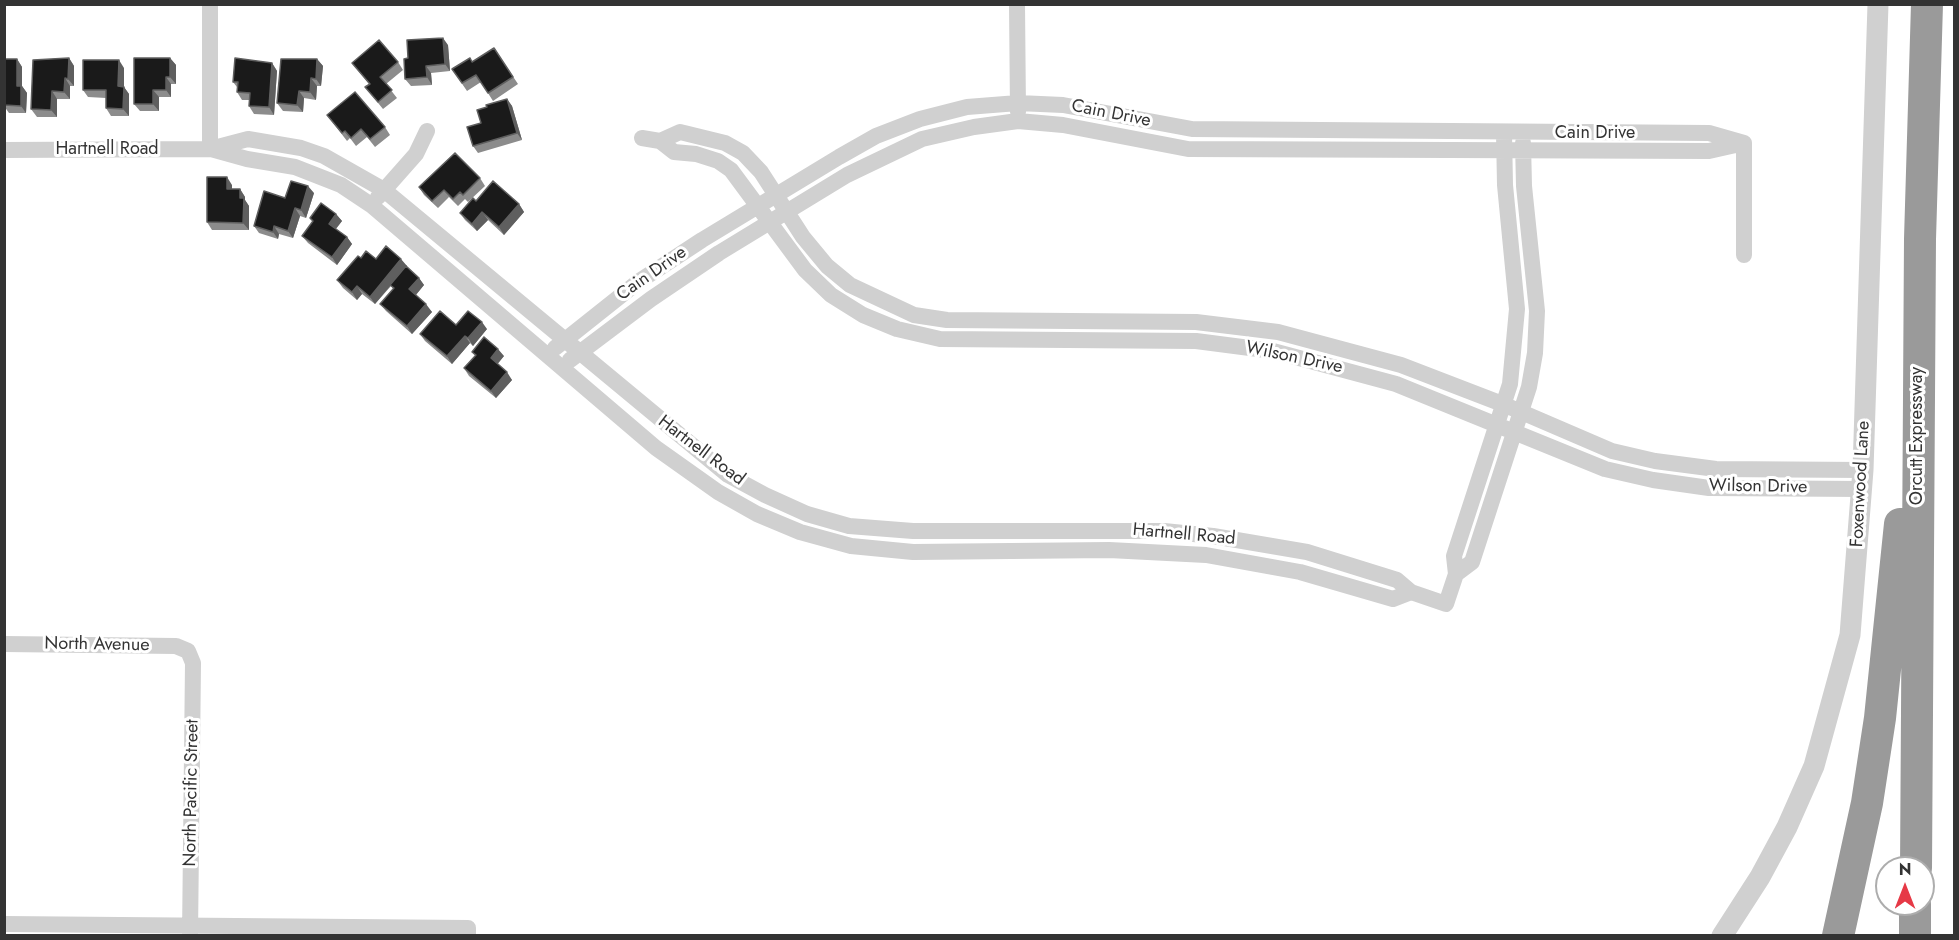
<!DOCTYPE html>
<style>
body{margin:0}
#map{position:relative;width:1959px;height:940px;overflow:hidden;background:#fff;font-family:Jost,sans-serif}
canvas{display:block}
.frame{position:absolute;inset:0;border:6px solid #333;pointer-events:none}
.north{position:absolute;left:1875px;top:856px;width:60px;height:60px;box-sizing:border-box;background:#fff;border:2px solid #adadad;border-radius:50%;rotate:0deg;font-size:16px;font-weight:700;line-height:24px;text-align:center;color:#333}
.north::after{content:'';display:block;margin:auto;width:21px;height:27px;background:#e63946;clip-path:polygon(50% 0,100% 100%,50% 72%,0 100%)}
</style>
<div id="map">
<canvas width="1959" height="940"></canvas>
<div class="frame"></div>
<div class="north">N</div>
</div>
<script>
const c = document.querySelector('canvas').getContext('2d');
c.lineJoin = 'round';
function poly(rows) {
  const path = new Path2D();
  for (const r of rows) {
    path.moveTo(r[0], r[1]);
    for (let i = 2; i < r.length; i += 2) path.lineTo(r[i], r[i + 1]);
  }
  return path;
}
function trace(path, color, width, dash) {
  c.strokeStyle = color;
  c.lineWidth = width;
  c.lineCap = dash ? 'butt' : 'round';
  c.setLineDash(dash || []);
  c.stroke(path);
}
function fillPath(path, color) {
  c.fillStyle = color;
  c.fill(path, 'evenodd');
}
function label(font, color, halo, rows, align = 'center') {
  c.font = font + ' Jost,sans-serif';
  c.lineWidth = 6;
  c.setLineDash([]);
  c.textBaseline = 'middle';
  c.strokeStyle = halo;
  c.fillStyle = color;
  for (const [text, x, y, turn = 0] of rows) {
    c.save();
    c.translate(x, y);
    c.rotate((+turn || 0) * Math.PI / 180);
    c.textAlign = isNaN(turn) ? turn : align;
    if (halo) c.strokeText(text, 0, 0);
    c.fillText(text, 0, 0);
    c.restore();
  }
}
trace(poly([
 [1017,4,1018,112],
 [642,138,660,141,674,152,696,154,718,161,731,170,805,270,831,295,863,315,897,329,940,339,1196,341,1273,351,1396,384,1605,469,1653,480,1709,488,1862,489],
 [660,141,680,132,725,143,743,153,761,172,803,237,827,266,850,285,914,315,947,320,1196,322,1278,332,1401,365,1505,405,1612,451,1655,461,1716,469,1863,470],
 [210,149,210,4],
 [211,149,247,159,295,167,341,185,371,205,656,448,718,492,757,514,800,532,851,546,913,552,1109,550,1206,555,1300,572,1393,599,1411,592],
 [4,150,210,149,248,139,301,148,324,156,384,190,728,475,765,495,807,514,849,526,913,531,1164,531,1213,536,1307,552,1397,580,1411,592,1446,604,1456,574,1454,556,1510,384,1517,309,1505,185,1504,133],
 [378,197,416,154,427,131],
 [1744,255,1744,143],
 [555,348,638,282,702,240,839,157,876,136,920,119,967,107,1018,103,1063,105,1192,129,1709,133,1744,143],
 [570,360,651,299,719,253,847,175,922,139,974,127,1018,121,1063,125,1188,149,1709,151,1740,144],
 [1456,574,1472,562,1529,387,1535,353,1537,311,1524,186,1523,143],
 [4,644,176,646,188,651,193,663,190,936],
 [4,924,468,928,468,936]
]), '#d0d0d0', 16);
trace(poly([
 [1722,936,1760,877,1787,827,1814,766,1850,635,1863,470,1878,4]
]), '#d0d0d0', 21);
trace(poly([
 [1916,868,1920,239,1927,4],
 [1838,936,1867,803,1880,718,1900,524],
 [1915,936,1915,904]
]), '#9a9a9a', 32);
fillPath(poly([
 [448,45,450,71,431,73,432,85,411,86,405,79,408,58],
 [494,48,518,84,493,101,481,82,467,91,452,69,472,62],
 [69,58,74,66,74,86,70,86,70,99,57,99,57,117,37,117,31,109],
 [170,58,176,65,176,84,171,84,171,97,159,97,159,111,140,111,134,104],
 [4,59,17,59,22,67,22,86,27,93,26,113,9,113,4,106],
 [317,59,323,66,321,86,317,86,316,100,304,98,303,112,283,111,277,103],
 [398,62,403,70,386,84,397,98,383,109,365,87,369,84,352,63],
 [272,63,277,71,274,115,254,114,249,106,250,100,242,100,237,92,237,87,233,82],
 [124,68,124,87,129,94,129,116,111,116,106,108,106,98,88,97,83,90],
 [507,99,512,106,522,140,478,153,473,146,487,107],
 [327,115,385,127,390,135,375,147,367,137,356,146,350,138,347,141],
 [480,178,485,186,468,202,465,199,458,206,449,197,438,208,424,195,419,187],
 [232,185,232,189,240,189,245,197,245,200,249,206,249,230,212,230,207,222],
 [314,193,306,218,300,216,293,238,279,234,278,239,259,233,254,226,285,198],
 [476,201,519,204,524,212,504,235,488,220,477,231,465,220,460,213],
 [336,214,342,221,336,229,347,237,352,244,337,265,308,243,302,236,313,222,310,218],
 [361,258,376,259,407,266,406,267,419,278,424,285,416,295,432,312,412,334,386,311,380,304,393,289,391,286,375,304,362,294,357,300,343,288,337,280],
 [456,325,487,329,473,346,470,343,452,364,425,341,420,334],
 [472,352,504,356,497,364,512,380,496,398,469,376,464,368,475,356]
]), '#8c8c8c');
fillPath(poly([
 [443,38,448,45,450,71,445,64],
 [69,58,74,66,74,86,68,79],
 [170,58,176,65,176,84,170,77],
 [17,59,22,67,22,86,27,93,26,113,21,106,17,86],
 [317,59,323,66,321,86,316,79],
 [119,60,124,68,124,87,129,94,129,116,123,109,118,86],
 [272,63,277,71,274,115,269,107],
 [426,66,431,73,432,85,427,77],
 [166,77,171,84,171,97,166,90],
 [65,78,70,86,70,99,64,92],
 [311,78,317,86,316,100,310,92],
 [153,90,159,97,159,111,153,104],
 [52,91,57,99,57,117,51,110],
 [299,91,304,98,303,112,297,105],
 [507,99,512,106,522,140,517,133],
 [227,177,232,185,232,196,227,189],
 [308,186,314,193,306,218,301,210],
 [240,189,245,197,245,200,249,206,249,230,243,223,240,198],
 [519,204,524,212,504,235,499,227],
 [295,208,300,216,293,238,288,231],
 [482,212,488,220,477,231,472,224],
 [336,214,342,221,334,231,329,224],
 [274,226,279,234,278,239,273,232],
 [347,237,352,244,337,265,332,257],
 [401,259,407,266,375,304,370,297],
 [419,278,424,285,414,297,409,289],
 [357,286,362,294,357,300,352,292],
 [426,304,432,312,412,334,407,326],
 [482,322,487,329,473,346,468,338],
 [465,336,470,343,452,364,447,356],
 [498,349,504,356,496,366,491,358],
 [507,372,512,380,496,398,491,391]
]), '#5f5f5f');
const building = poly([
 [443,38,445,64,426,66,427,77,405,79,404,59,408,58,407,40,443,38],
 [379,40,398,62,380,77,392,90,378,102,365,87,370,84,352,63,379,40],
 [494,48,513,77,488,93,476,75,462,83,452,69,470,58,472,62,494,48],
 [69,58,68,79,65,78,64,92,52,91,51,110,31,109,33,60,69,58],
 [134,58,170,58,170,77,166,77,166,90,153,90,153,104,134,104,134,58],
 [235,58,272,63,269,107,249,106,250,93,237,92,238,82,233,82,235,58],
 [4,59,17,59,17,86,21,86,21,106,4,105,4,59],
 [281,59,317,59,316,79,311,78,310,92,299,91,297,105,277,103,281,59],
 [83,60,119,60,118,86,124,87,123,109,106,108,106,90,83,90,83,60],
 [355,92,385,127,370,139,361,129,351,138,345,131,342,133,327,115,355,92],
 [507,99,517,133,473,146,467,127,481,123,477,110,487,107,486,105,507,99],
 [455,153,480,178,463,195,460,192,453,199,444,190,432,201,419,187,455,153],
 [207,177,227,177,227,189,240,189,240,198,244,198,243,223,207,222,207,177],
 [291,181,308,186,301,210,295,208,288,231,274,226,273,232,254,226,264,191,285,198,291,181],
 [493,181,519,204,499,227,482,212,472,224,460,213,473,198,476,201,493,181],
 [321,203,336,214,329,224,347,237,332,257,302,236,313,221,310,218,321,203],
 [386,246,401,259,370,297,357,286,352,292,337,280,358,256,361,258,366,251,376,259,386,246],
 [406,266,419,278,409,289,426,304,407,326,380,304,394,288,390,285,406,266],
 [440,311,456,325,468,311,482,322,468,338,465,336,447,356,420,334,440,311],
 [484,337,498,349,491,358,507,372,491,391,464,368,476,355,472,352,484,337]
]);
fillPath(building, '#1a1a1a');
trace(building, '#5f5f5f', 1.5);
label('18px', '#333', '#fff', [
 ["Cain Drive",1111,114,11],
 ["Cain Drive",1595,134],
 ["Hartnell Road",107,150],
 ["Cain Drive",652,274,-35],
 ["Wilson Drive",1294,358,12],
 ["Orcutt Expressway",1918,436,-90],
 ["Hartnell Road",701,451,37],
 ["Foxenwood Lane",1861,484,-87],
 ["Wilson Drive",1758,487,1],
 ["Hartnell Road",1184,535,5],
 ["North Avenue",97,645,1],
 ["North Pacific Street",192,793,-89]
]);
</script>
